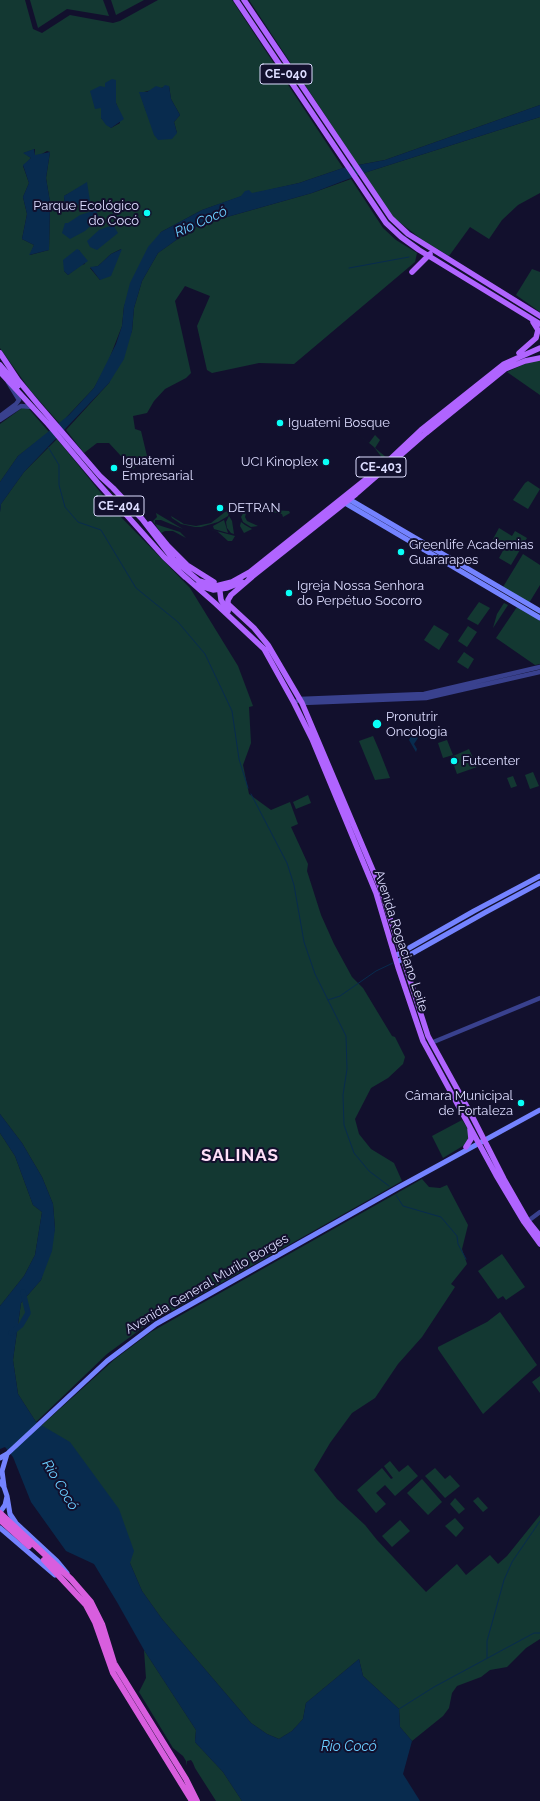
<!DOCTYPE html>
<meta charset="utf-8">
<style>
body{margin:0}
canvas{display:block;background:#12102d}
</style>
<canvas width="540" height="1801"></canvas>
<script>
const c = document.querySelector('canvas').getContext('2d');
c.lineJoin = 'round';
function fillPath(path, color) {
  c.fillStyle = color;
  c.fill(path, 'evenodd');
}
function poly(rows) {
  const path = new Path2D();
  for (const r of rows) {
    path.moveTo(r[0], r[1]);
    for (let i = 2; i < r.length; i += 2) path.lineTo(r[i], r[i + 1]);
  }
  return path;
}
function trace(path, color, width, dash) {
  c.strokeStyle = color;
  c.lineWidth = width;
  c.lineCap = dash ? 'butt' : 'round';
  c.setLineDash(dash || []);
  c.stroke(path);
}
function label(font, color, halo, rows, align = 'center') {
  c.font = font + ' Raleway,sans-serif';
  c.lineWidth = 4;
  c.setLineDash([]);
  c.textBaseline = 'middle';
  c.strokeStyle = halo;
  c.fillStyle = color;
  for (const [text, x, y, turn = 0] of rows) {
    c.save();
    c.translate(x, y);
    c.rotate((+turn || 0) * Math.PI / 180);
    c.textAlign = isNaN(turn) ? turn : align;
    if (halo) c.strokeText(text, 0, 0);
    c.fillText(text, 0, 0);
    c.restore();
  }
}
fillPath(poly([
 [0,0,25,0,33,29,42,33,70,15,113,23,120,21,158,0,232,0,343,168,299,183,242,196,202,210,161,232,124,306,122,326,108,362,94,388,60,424,30,390,0,348],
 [116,80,116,103,120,113,120,123,111,128,101,118,101,108,105,87],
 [169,86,171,99,180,115,174,122,177,133,146,111,140,93],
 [35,149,35,155,40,155,47,151,50,152,46,178,50,202,49,250,30,255,34,245,22,239,27,214,23,197,29,183,23,166,31,158,24,153],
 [84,185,65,208,64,196],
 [121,249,100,280,90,268,98,266,111,254],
 [79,250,85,264,81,265,68,275,64,271,64,266],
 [30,0,103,0,109,16,67,9,38,28],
 [111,0,144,0,116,15],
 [249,0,540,0,540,105,385,160,358,165],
 [540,117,540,193,518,205,502,220,489,239,470,227,449,256,421,239,393,217,364,173],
 [351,179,383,228,396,240,417,253,415,262,294,364,259,363,212,373,207,370,197,326,210,296,185,286,175,301,191,373,186,378,165,389,154,401,147,413,133,416,135,429,141,431,147,456,133,469,109,443,97,443,84,453,66,430,109,383,132,331,134,308,142,281,158,253,193,228,227,217,312,193],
 [532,269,540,272,540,312,516,295],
 [540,360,540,395,507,372,527,363],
 [22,408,28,408,49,432,18,456,0,482,0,424],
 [347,425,369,443,375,435,380,440,375,448,387,458,383,459,374,447],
 [57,439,118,514,190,588,238,666,253,706,249,707,251,743,243,765,249,794,271,810,290,802,298,824,291,827,308,864,307,871,321,915,334,944,352,977,363,988,392,1036,395,1037,405,1057,403,1064,388,1078,371,1088,355,1119,359,1134,371,1149,394,1163,402,1181,145,1326,107,1354,36,1422,18,1394,13,1360,21,1303,41,1280,55,1229,53,1204,42,1177,22,1143,0,1114,0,512,1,504,24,472],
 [528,481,540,489,528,509,513,500,525,483],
 [272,510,289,511,290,513,283,517,282,514,272,512],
 [229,511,228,516,218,522,201,527,195,527,181,524,172,518,171,516,184,524,196,526,211,523,225,512],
 [244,512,246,513,245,517,247,521,258,526,251,527,243,522,241,517],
 [156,513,183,529,161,520,155,520,155,524,180,532,186,538,173,531,165,531,161,533,153,521,157,517],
 [229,516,232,521,234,534,231,533,227,528,226,522],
 [224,520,228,533,214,529,213,526],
 [241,522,245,525,252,529,244,533,240,526],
 [499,528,512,536,515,531,527,538,511,565,499,558,505,547,493,539],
 [202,530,216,531,235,536,232,541,228,541,217,531],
 [523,554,540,565,540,585,529,603,503,587],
 [479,602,490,608,478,625,467,619],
 [504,603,508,605,493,628,497,614],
 [517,607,540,621,540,664,535,665,496,638],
 [434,625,449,634,439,650,424,640],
 [468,626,477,632,467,647,458,641],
 [464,652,474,659,468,669,457,662],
 [373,736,379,750,390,778,375,780,359,741],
 [447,740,453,755,443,758,438,743],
 [469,749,477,767,457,774,451,757],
 [533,772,539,786,530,789,525,775],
 [513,776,517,786,511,788,507,778],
 [308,795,311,803,296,809,293,802],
 [462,1120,468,1129,468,1138,466,1144,443,1158,432,1136],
 [0,1133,15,1156,33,1205,42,1212,35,1255,24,1276,0,1306],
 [422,1179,429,1187,440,1188,447,1185,468,1225,462,1249,467,1264,451,1284,455,1287,422,1337,398,1364,375,1398,352,1413,330,1443,314,1470,337,1499,365,1525,377,1540,426,1592,457,1564,466,1575,490,1555,498,1564,507,1556,540,1515,540,1639,526,1648,507,1667,490,1670,481,1677,457,1686,452,1693,449,1708,443,1716,412,1741,400,1727,399,1709,363,1676,359,1659,306,1703,303,1719,292,1731,279,1739,267,1734,251,1723,162,1619,142,1591,130,1563,41,1426,115,1359,151,1332],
 [502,1254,525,1287,506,1300,503,1296,498,1299,478,1271],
 [500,1312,537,1365,483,1414,438,1349,438,1347,487,1322],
 [540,1376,540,1393,532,1382],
 [390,1461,399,1472,408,1465,418,1476,395,1496,385,1485,376,1493,386,1504,376,1513,357,1490,382,1468,391,1479,393,1478,384,1466],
 [435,1468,445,1479,450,1475,460,1486,445,1498,425,1476],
 [422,1479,442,1502,428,1515,407,1493],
 [478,1497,488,1508,483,1512,473,1501],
 [455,1498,465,1509,459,1514,450,1504],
 [455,1518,464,1528,456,1537,445,1526],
 [400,1520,410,1531,392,1547,382,1536],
 [144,1650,196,1730,195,1742,223,1772,242,1801,216,1801,195,1768,193,1763,191,1760,187,1761,186,1766,186,1761,183,1756,173,1748,139,1692,146,1678]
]), '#133832');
fillPath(poly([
 [112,79,116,80,116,103,124,119,111,128,106,125,101,118,101,108,95,109,90,91,100,86,105,87,105,83],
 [165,85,169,86,171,99,180,115,174,122,177,133,172,139,158,140,154,135,139,92,147,92,156,86,162,88],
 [540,105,540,117,364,173,312,193,227,217,193,228,158,253,142,281,134,308,132,331,124,359,109,383,24,472,1,504,0,512,0,482,18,456,69,415,94,388,116,344,122,326,124,306,130,283,148,247,161,232,202,210,241,196,245,191,249,190,252,193,299,183,343,168,385,160],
 [34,149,35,155,50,152,46,178,50,202,49,250,29,255,34,245,22,239,27,214,23,197,29,183,23,165,31,158,23,153],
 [87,182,90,201,65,209,64,196],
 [96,210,99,218,85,231,70,239,62,233,65,223,68,223,80,215],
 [113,225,118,233,97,250,90,247,87,241,99,230],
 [77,249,79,250,88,261,68,275,64,271,63,260],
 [122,249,111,276,100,280,90,267,98,266,111,254],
 [412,734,418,738,414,744,417,749,416,752,409,740],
 [0,1114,22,1143,42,1177,53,1204,55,1229,52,1251,41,1280,21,1303,13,1360,18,1394,36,1422,70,1442,119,1509,134,1551,130,1563,142,1591,162,1619,251,1723,267,1734,279,1739,292,1731,303,1719,306,1703,359,1659,363,1676,399,1709,400,1727,412,1741,403,1774,420,1801,242,1801,223,1772,195,1742,196,1730,144,1650,117,1602,94,1564,66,1551,31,1502,13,1457,5,1447,0,1449,0,1306,24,1276,35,1255,42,1212,33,1205,15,1156,0,1133]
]), '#082b4e');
trace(poly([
 [349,268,409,257],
 [48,447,59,465,59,485,65,507,78,522,101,530,136,588,178,622,205,654,232,711,239,759,248,788],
 [251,794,287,863,294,885,304,942,315,974,346,1036,347,1069,343,1095,344,1125,354,1153,369,1171,389,1186],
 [328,1000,340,996,376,971,393,963],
 [396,1195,403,1206,441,1217,457,1236,458,1244,466,1259],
 [487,1658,487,1641,504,1580,512,1562,540,1521],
 [399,1709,434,1687,534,1633,540,1633]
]), '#082b4e', 1);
trace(poly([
 [11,1333,21,1325,28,1313,23,1292]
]), '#082b4e', 5.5);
trace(poly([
 [0,416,16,404,19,400,8,382],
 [0,420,21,406,32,407],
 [297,701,300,699,424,694,540,667],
 [302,703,426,698,540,672],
 [431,1043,540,998],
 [528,1221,540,1212]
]), '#39418e', 4.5);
trace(poly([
 [347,498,540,611],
 [345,503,540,618],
 [395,956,474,911,540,876],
 [397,962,486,912,540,883],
 [0,1458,7,1454,107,1361,156,1324,399,1187,540,1110],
 [0,1482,4,1487,7,1496,5,1505,0,1512],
 [4,1486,2,1471,7,1454],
 [7,1496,10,1514,16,1523,57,1561,67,1573],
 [0,1528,55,1575]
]), '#7483ff', 5);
trace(poly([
 [236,0,386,223,401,237,419,250,540,324],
 [244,0,391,218,408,234,540,316],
 [412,272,430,254],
 [0,353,18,380,37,403,100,476,113,488,142,519,173,559,199,581,216,586,232,582,250,572,385,464,421,430,504,364,540,348],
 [519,353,536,338,538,330,533,322],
 [0,365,18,386],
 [0,372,48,424,97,482,164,557,185,577],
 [150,524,168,546,187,565,214,582],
 [183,575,216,604,264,649,294,703,312,739,376,893,398,967,423,1041,496,1175,524,1222,540,1244],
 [252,577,231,595,228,600,228,604,254,628,268,645,302,703,380,887,428,1036,471,1114,504,1179,528,1221,540,1236],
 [249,579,356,494,426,433,505,369,525,361,540,358],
 [197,585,213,590,227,588,242,582],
 [220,592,221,600,228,611],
 [466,1147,471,1139,470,1129]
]), '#b064ff', 5.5);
trace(poly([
 [0,1513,71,1579,91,1602,102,1624,114,1663,186,1779,197,1801],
 [0,1520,29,1546],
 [44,1560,86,1605,95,1622,113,1673,192,1801]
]), '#d85ede', 6);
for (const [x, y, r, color] of [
 [147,213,4,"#09fff7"],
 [280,423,4,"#09fff7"],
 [326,462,4,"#09fff7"],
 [114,468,4,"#09fff7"],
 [220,508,4,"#09fff7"],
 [401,552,4,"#09fff7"],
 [289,593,4,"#09fff7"],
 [377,724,5,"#09fff7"],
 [454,761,4,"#09fff7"],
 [521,1103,4,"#09fff7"]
]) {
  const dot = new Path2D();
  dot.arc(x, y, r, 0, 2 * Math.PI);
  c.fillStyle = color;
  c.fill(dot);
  trace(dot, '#12102d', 1.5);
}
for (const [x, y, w] of [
 [286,74,52],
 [381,467,50],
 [119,506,50]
]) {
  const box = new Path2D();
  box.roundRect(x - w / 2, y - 10, w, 20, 3);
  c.fillStyle = '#12102d';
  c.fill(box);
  trace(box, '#ddf', 1);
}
label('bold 12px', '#ddf', null, [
 ["CE-040",286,74],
 ["CE-403",381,467],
 ["CE-404",119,506]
]);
label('13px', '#ddf', '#12102d', [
 ["Parque Ecológico",139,206,"right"],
 ["do Cocó",139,221,"right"],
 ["Iguatemi Bosque",288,423],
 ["Iguatemi",122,461],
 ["Empresarial",122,476],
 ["UCI Kinoplex",318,462,"right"],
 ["DETRAN",228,508],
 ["Greenlife Academias",409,545],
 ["Guararapes",409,560],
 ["Igreja Nossa Senhora",297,586],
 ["do Perpétuo Socorro",297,601],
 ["Pronutrir",386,717],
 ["Oncologia",386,732],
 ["Futcenter",462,761],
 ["Câmara Municipal",513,1096,"right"],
 ["de Fortaleza",513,1111,"right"]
], 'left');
label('13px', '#ddf', '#12102d', [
 ["Avenida Rogaciano Leite",401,941,72],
 ["Avenida General Murilo Borges",207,1284,-30]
]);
label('italic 14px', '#6bceff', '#12102d', [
 ["Rio Cocó",201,222,-24],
 ["Rio Cocó",60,1485,59],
 ["Rio Cocó",349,1747]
]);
c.letterSpacing = '1px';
label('bold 17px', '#ffdff8', '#12102d', [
 ["SALINAS",240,1156]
]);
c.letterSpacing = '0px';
</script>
